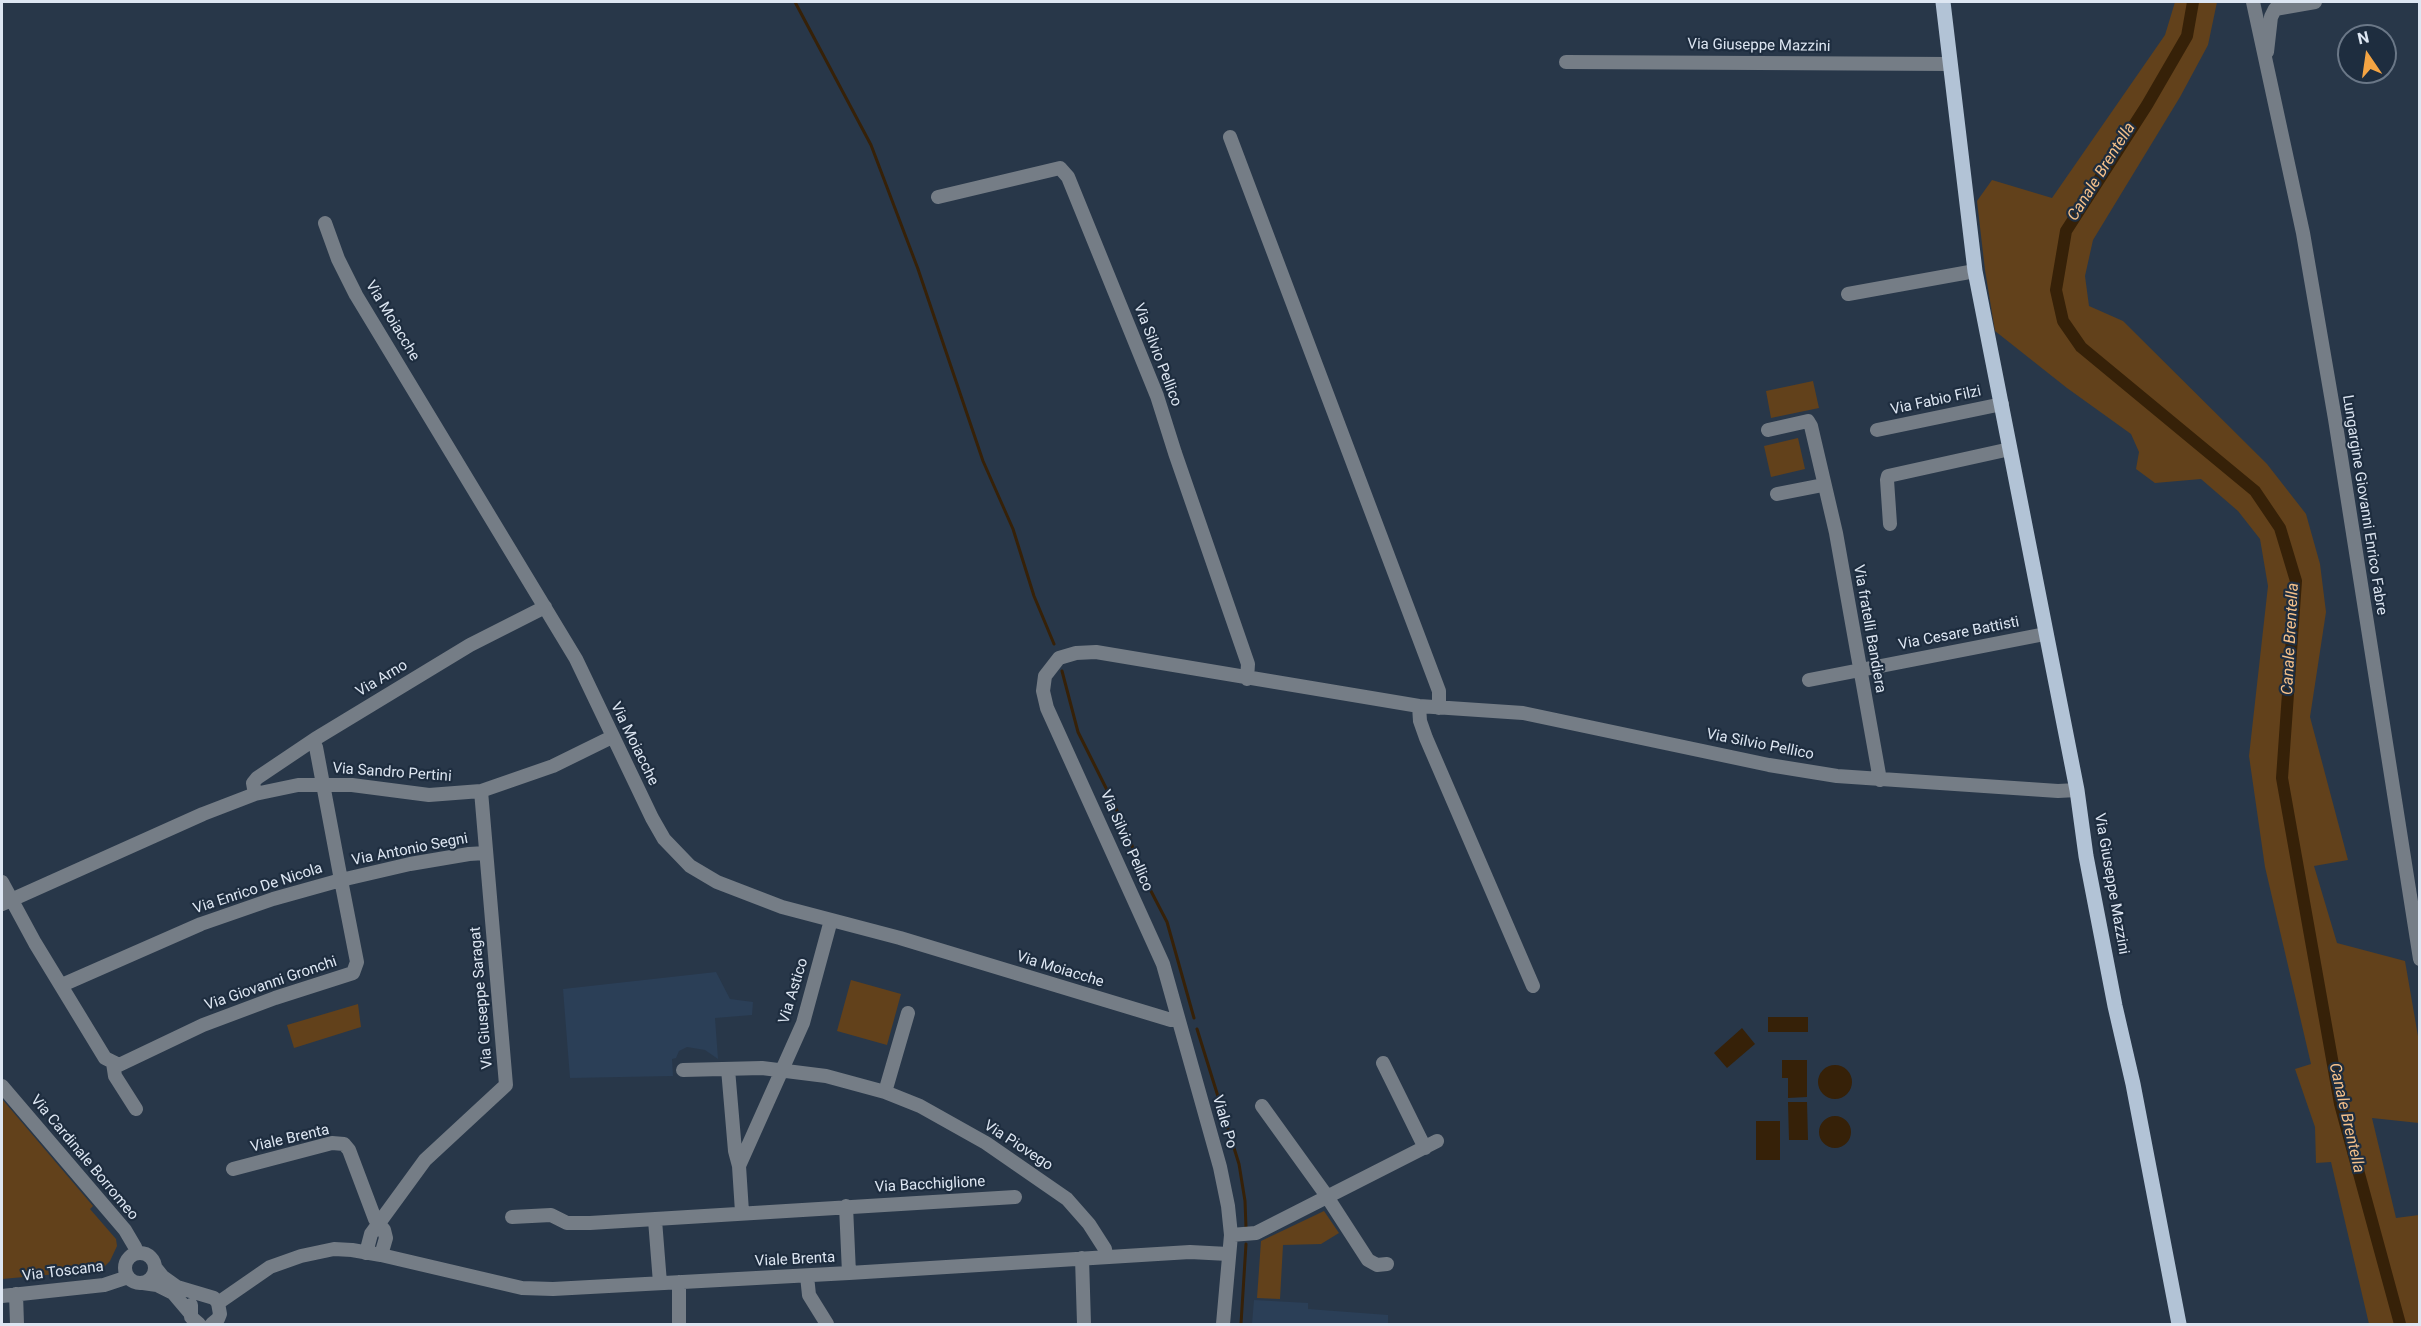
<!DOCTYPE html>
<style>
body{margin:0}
#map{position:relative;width:2421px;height:1326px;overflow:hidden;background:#283749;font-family:Roboto,sans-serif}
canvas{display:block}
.frame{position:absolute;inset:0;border:3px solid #dde6f2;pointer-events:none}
.north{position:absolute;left:2337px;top:24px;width:60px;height:60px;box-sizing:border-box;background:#1e2d3f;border:2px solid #6a7787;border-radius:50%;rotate:347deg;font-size:16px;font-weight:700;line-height:24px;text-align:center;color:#dde6f2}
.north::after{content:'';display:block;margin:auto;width:21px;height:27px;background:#f4a443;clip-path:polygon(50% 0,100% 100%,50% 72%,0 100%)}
</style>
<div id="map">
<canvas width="2421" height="1326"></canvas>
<div class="frame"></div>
<div class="north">N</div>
</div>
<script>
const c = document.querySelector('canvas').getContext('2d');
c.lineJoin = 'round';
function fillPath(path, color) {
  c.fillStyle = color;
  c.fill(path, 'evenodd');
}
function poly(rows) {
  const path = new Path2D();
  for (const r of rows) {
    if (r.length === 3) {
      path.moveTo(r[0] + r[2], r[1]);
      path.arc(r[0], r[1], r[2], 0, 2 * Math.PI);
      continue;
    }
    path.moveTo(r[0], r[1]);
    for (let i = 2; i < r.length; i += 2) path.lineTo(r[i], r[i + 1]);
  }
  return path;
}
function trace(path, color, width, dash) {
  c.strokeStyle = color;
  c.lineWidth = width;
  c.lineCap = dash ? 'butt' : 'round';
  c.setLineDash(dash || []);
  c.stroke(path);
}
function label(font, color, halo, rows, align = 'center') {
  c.font = font + ' Roboto,sans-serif';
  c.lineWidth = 4.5;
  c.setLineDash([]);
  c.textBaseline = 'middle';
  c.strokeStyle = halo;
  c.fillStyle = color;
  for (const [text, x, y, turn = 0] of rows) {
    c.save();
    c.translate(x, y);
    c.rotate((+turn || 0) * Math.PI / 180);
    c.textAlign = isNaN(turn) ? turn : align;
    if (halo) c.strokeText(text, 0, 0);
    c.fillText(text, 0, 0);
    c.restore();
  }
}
fillPath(poly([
 [716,972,730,999,753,1002,752,1015,715,1018,718,1059,705,1050,687,1047,679,1051,676,1058,672,1059,673,1076,570,1078,563,989],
 [1254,1300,1308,1303,1308,1309,1388,1315,1388,1324,1252,1324]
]), '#2b3f57');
fillPath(poly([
 [2175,2,2217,2,2208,45,2180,97,2093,240,2085,276,2089,306,2123,321,2267,464,2306,514,2320,564,2326,612,2310,717,2348,860,2314,866,2337,943,2405,961,2419,1042,2419,1123,2372,1118,2396,1218,2419,1215,2419,1324,2369,1324,2331,1162,2316,1163,2315,1127,2295,1069,2311,1064,2265,867,2249,756,2268,586,2260,539,2238,511,2201,479,2155,483,2136,469,2139,452,2131,434,2067,388,1995,331,1985,270,1977,201,1992,180,2052,198,2165,35],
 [1813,381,1819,408,1771,418,1766,391],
 [1798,438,1805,469,1771,477,1764,446],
 [851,980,901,994,887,1045,837,1031],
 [358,1004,361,1027,294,1048,287,1025],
 [2,1099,93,1206,90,1209,116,1239,117,1246,110,1261,101,1270,2,1279],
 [1324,1211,1339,1233,1321,1244,1283,1245,1280,1299,1257,1298,1261,1241]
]), '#62411b');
fillPath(poly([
 [1768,1017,1808,1017,1808,1032,1768,1032],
 [1742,1028,1755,1044,1727,1068,1714,1053],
 [1782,1060,1807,1060,1807,1097,1788,1098,1788,1078,1782,1078],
 [1835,1082,17],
 [1788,1102,1807,1102,1808,1140,1789,1140],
 [1835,1132,16],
 [1756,1121,1780,1121,1780,1160,1756,1160]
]), '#362108');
trace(poly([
 [795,2,871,145,918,269,983,461,1013,529,1034,596,1054,644],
 [1062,671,1078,732,1112,800,1130,839,1138,866,1167,922,1194,1018],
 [1197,1029,1239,1164,1245,1201,1246,1228],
 [1241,1324,1246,1244]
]), '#362108', 3);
trace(poly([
 [2193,2,2187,36,2147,105,2066,231,2056,290,2063,321,2081,347,2255,491,2280,528,2296,581,2282,778,2340,1104,2400,1324]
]), '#362108', 12);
trace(poly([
 [2253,2,2303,233,2335,419,2420,959],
 [2267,52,2271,17,2275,9,2315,2],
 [1566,62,1950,64],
 [1230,137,1439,691,1439,708],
 [938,197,1060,168,1068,177,1157,396,1175,453,1248,664,1247,679],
 [325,223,338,259,356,295,576,659,652,818,664,839,690,866,717,882,782,907,900,938,1171,1020,1177,1019],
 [1848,294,1975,271],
 [1768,430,1808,421,1811,426,1836,533,1880,780],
 [1877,430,2002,404],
 [1777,494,1823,485],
 [1890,524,1887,480,1888,476,2010,449],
 [1809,680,2045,634],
 [1419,706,1420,721,1426,738,1533,986],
 [255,794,253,783,257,778,315,739,470,645,545,607],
 [2,882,35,943,105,1058,119,1065,203,1025,275,998,353,973,357,962,341,880,410,864,469,854,486,853],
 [2,904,203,814,255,794,298,785,352,785,429,795,481,791,553,766,612,737],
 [62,985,201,924,273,899,341,880,316,747],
 [113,1063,115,1076,136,1109],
 [1383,1063,1425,1148],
 [728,1069,735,1151,739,1166,742,1212],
 [683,1070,762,1068,826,1076,885,1092,920,1106,986,1143,1067,1199,1089,1224,1105,1249,1106,1257],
 [2,1086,125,1230,135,1247,137,1253],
 [885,1092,908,1013],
 [1262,1106,1324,1192,1368,1260,1377,1265,1387,1264],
 [739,1166,803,1023,831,920],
 [233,1169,332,1143,344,1144,349,1150,375,1219,384,1230,386,1238,381,1255],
 [846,1206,849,1273],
 [512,1217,551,1215,567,1223,590,1223,1015,1197],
 [655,1220,660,1283],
 [1231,1235,1256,1233,1437,1141],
 [140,1268,15],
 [366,1253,371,1234,425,1160,506,1085,481,791],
 [1082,1258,1084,1324],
 [155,1267,163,1277,177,1287,214,1298,218,1303,220,1314,218,1319,212,1324],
 [807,1276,809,1295,827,1324],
 [143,1283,157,1285,173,1293,190,1313],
 [16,1294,17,1324],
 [2,1296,104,1285,128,1277],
 [218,1303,270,1267,301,1256,334,1249,352,1250,381,1255,522,1288,553,1289,849,1273,1190,1252,1228,1254],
 [191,1305,191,1317,199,1324],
 [679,1324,679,1282],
 [1223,1324,1231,1235,1228,1206,1220,1167,1163,964,1047,708,1043,691,1045,676,1059,658,1076,653,1096,652,1419,706,1523,713,1769,765,1837,776,2058,791,2077,790]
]), '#757d86', 14);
trace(poly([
 [1943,2,1975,271,2077,790,2086,856,2115,1006,2133,1084,2179,1324]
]), '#b2c3d6', 15);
label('15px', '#dde6f2', '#1e2d3f', [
 ["Via Giuseppe Mazzini",1759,46,1],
 ["Via Moiacche",392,321,59],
 ["Via Silvio Pellico",1157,355,69],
 ["Via Fabio Filzi",1936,401,-12],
 ["Lungargine Giovanni Enrico Fabre",2364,505,81],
 ["Via fratelli Bandiera",1869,629,80],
 ["Via Cesare Battisti",1959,634,-11],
 ["Via Arno",382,679,-31],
 ["Via Moiacche",634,744,64],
 ["Via Silvio Pellico",1760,745,11],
 ["Via Sandro Pertini",392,773,4],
 ["Via Silvio Pellico",1126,841,66],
 ["Via Antonio Segni",410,850,-11],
 ["Via Giuseppe Mazzini",2111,884,80],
 ["Via Enrico De Nicola",258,889,-18],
 ["Via Moiacche",1060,970,17],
 ["Via Giovanni Gronchi",271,984,-19],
 ["Via Astico",794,991,-73],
 ["Via Giuseppe Saragat",482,998,-95],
 ["Viale Po",1224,1122,74],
 ["Viale Brenta",290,1139,-13],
 ["Via Piovego",1018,1146,33],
 ["Via Cardinale Borromeo",84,1158,50],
 ["Via Bacchiglione",930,1185,-3],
 ["Viale Brenta",795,1260,-3],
 ["Via Toscana",63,1272,-7]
]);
label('italic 16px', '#f4c08a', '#1e2d3f', [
 ["Canale Brentella",2102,172,-58],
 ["Canale Brentella",2291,639,-87],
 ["Canale Brentella",2346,1118,77]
]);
</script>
